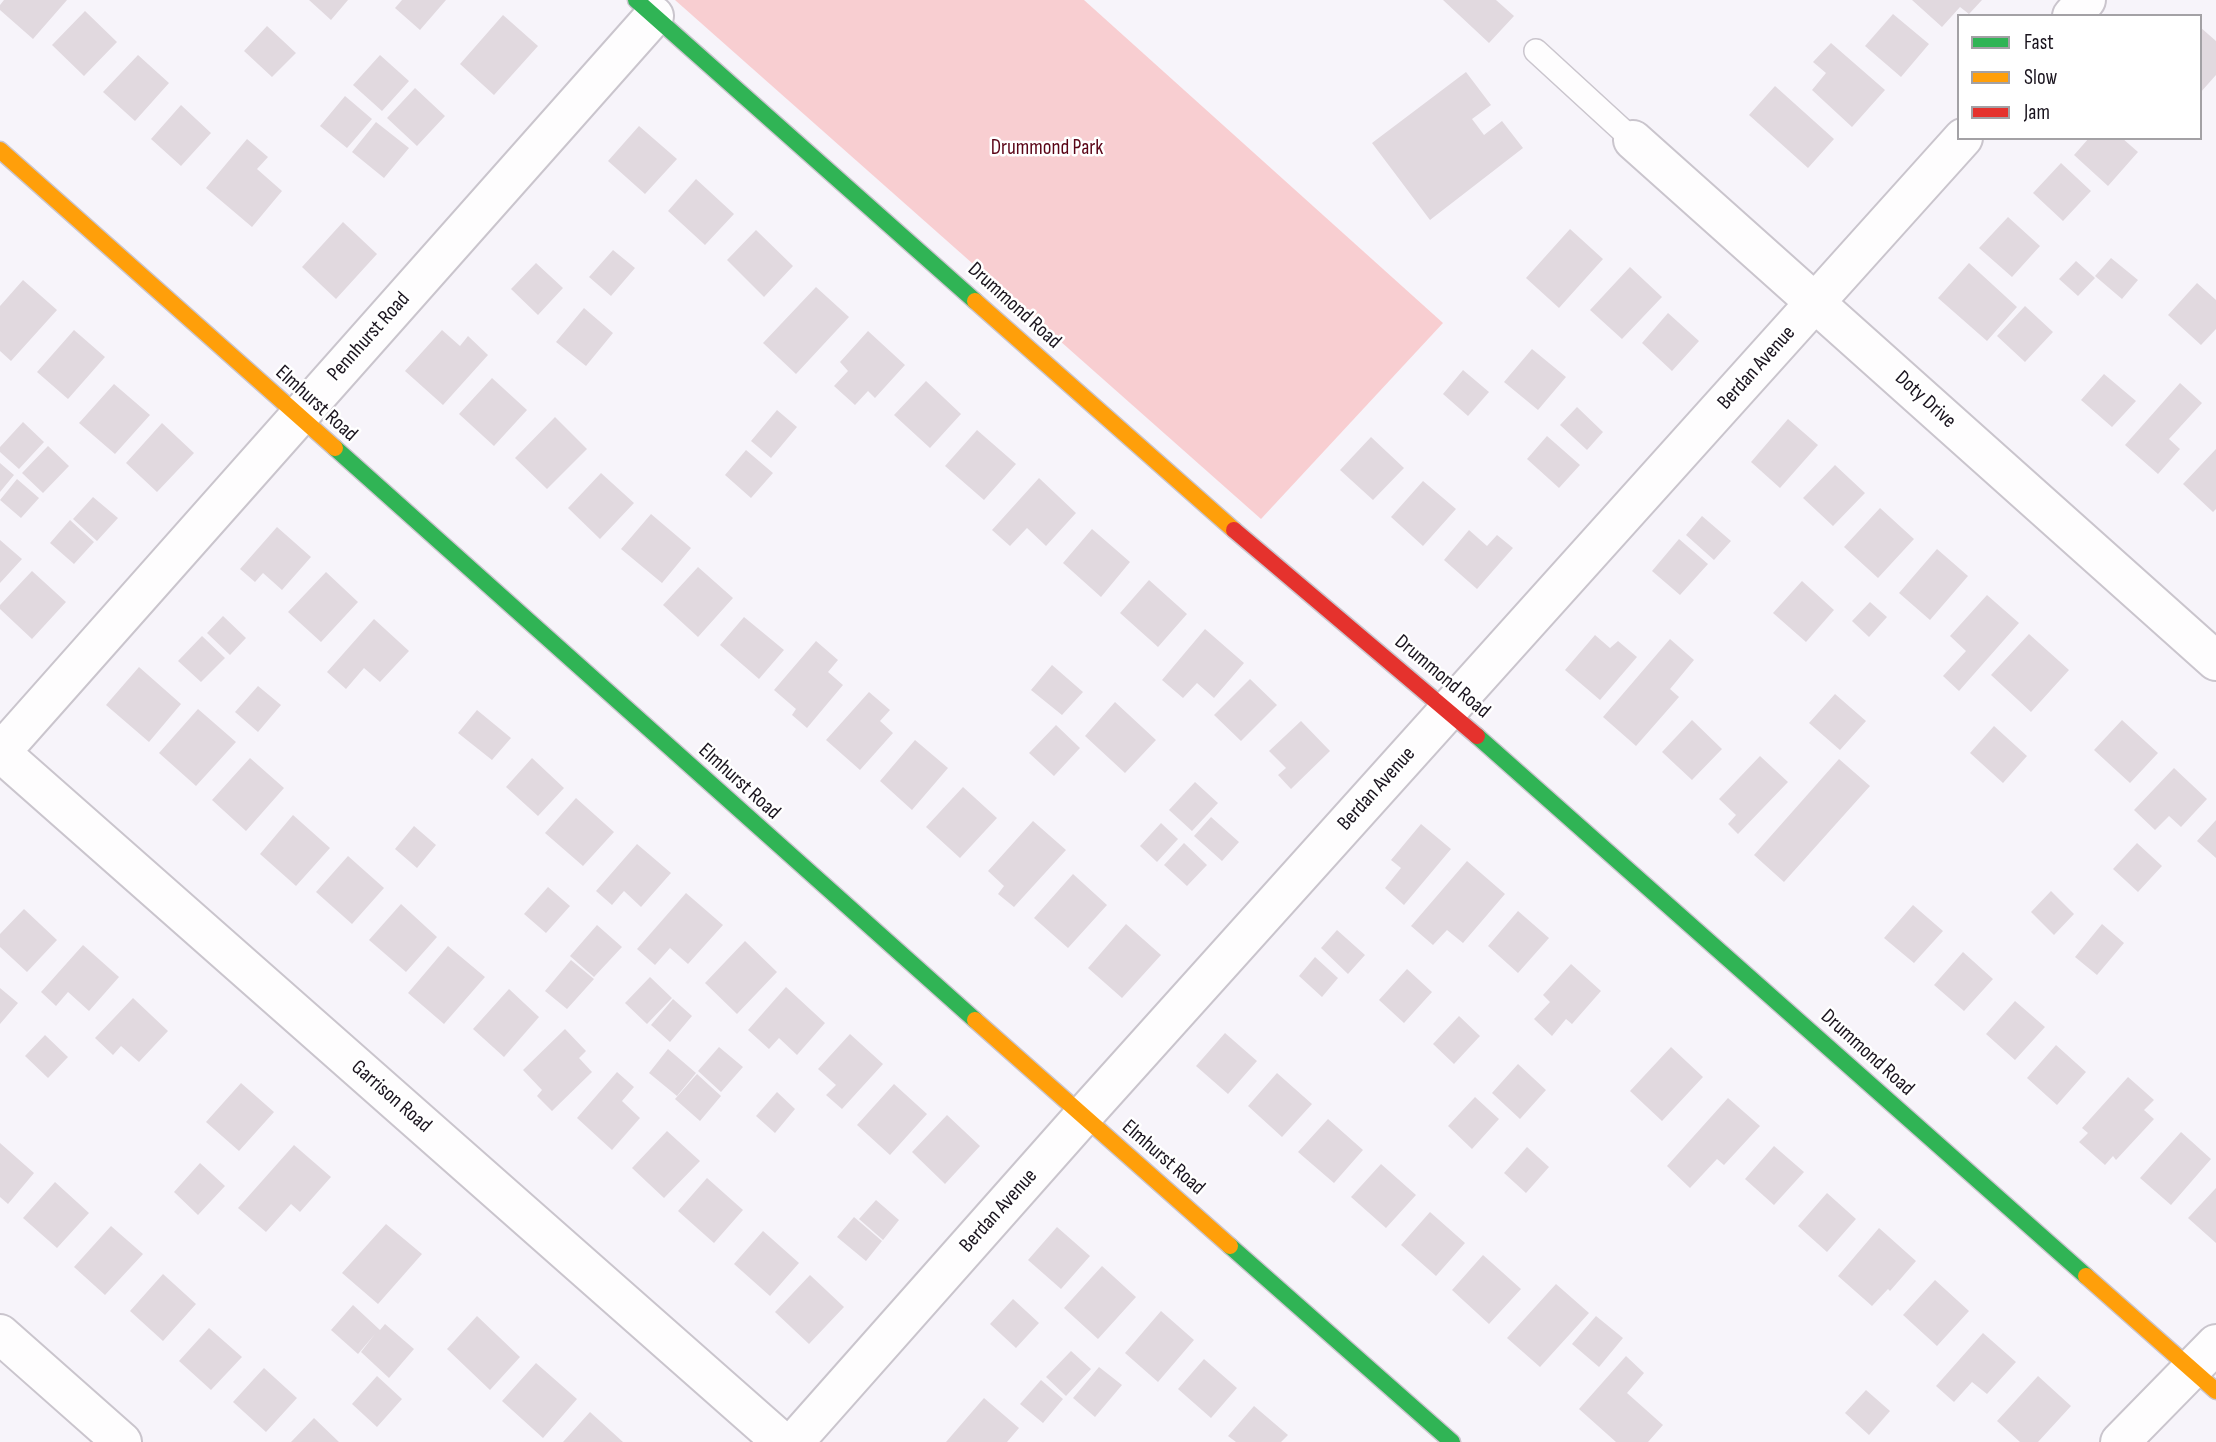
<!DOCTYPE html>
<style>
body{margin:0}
#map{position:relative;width:2216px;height:1442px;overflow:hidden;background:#f7f4fa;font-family:"Sofia Sans Condensed",sans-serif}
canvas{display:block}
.legend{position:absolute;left:1957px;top:14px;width:245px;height:126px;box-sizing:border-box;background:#fff;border:2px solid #a3a1a5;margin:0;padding:9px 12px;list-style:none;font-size:21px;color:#1a141e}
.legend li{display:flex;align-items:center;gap:14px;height:35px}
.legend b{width:35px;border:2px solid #a3a1a5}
</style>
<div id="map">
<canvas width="2216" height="1442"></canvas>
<ul class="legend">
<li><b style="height:9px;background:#30b455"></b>Fast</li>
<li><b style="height:9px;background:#ff9f0a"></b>Slow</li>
<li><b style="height:9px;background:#e5322d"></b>Jam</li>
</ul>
</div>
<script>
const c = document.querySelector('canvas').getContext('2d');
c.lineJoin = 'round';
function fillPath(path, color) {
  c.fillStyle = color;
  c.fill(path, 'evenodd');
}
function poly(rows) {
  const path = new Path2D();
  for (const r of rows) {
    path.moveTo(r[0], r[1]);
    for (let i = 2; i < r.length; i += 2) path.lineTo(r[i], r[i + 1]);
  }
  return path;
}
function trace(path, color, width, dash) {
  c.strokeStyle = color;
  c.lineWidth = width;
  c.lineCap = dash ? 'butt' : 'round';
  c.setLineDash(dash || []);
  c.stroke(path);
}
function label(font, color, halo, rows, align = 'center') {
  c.font = font + ' "Sofia Sans Condensed",sans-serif';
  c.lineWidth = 5;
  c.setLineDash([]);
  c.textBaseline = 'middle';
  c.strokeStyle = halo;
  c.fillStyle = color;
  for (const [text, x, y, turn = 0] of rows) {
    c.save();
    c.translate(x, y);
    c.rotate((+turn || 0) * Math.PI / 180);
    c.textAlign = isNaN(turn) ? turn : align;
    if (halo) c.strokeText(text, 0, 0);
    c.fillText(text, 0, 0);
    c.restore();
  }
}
fillPath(poly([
 [675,0,1084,0,1443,323,1261,519]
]), '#f8ced1');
fillPath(poly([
 [4,0,67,0,33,39,0,10,0,5],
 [309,0,348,0,331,20],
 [402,0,446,0,420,30,395,8],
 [1443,0,1496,0,1514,16,1489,43],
 [1912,0,1982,0,1969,14,1960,7,1942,27],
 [85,11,117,42,84,76,52,45],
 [1893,14,1929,44,1901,77,1865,46],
 [503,15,538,46,494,95,460,64],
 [267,26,296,53,272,77,244,51],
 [2200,27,2216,41,2216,75,2200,93],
 [1831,43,1885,90,1852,127,1812,90,1826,73,1813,62],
 [138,55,169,83,135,121,103,92],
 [380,55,409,81,382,111,353,85],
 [1466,72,1491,105,1472,119,1484,135,1502,121,1523,148,1430,220,1372,143],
 [1775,86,1834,139,1808,168,1749,115],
 [415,88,445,116,417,146,387,118],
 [345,96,372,119,347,148,320,126],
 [181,105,211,133,181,166,151,139],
 [376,122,409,148,384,178,352,152],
 [639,126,677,159,645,194,608,161],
 [2089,138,2122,138,2138,152,2108,186,2074,155],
 [247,139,268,157,257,169,282,191,252,227,206,188],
 [2061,163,2091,191,2063,221,2033,193],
 [696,179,734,214,705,245,668,211],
 [2008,217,2040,246,2012,277,1979,248],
 [343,222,377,254,336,299,302,267],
 [1570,229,1603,259,1559,308,1526,278],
 [756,230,793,266,764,297,727,260],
 [613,250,635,268,611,296,589,277],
 [2111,258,2138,280,2122,299,2095,276],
 [2076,261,2095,278,2078,296,2059,279],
 [536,263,563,288,538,315,511,289],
 [1969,263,2017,307,1987,341,1938,298],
 [1630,267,1662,297,1622,339,1590,310],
 [23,280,57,310,11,361,0,351,0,306],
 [2197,283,2216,300,2216,329,2201,345,2168,315],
 [816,287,849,317,796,374,763,343],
 [2025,306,2053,332,2025,362,1997,336],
 [584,308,613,333,586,366,556,342],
 [1668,313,1699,341,1672,371,1642,343],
 [74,330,105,357,68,399,37,372],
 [442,330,460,346,468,336,488,355,443,405,405,371],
 [868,331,905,365,875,398,868,391,855,405,834,386,848,371,840,362],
 [1532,349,1566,377,1538,410,1504,382],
 [1463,370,1489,392,1468,416,1443,394],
 [2104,374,2136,401,2112,427,2081,400],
 [492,378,527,410,494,446,459,414],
 [926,381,961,414,930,448,894,415],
 [2180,383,2202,403,2169,439,2180,449,2158,474,2125,445],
 [114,384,150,415,115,454,79,423],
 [1577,407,1603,432,1587,450,1560,425],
 [777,410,797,427,771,458,751,441],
 [555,417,587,449,547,489,515,458],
 [1788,419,1818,445,1780,488,1751,462],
 [23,422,44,442,19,469,0,452,0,447],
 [162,423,194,453,157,492,126,463],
 [977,430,1016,464,984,500,945,466],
 [1547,436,1580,465,1559,488,1527,459],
 [1371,437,1404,468,1373,500,1340,470],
 [48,446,69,466,43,493,22,473],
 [2216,449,2216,509,2213,512,2183,484],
 [746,450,773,473,751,498,725,475],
 [0,463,14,475,0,492],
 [1835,465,1865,493,1833,526,1803,498],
 [601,473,634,503,600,539,568,508],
 [1039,478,1076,513,1046,546,1027,528,1010,546,992,530],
 [17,479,39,498,21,518,0,500],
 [1423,481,1456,509,1423,546,1391,517],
 [93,497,118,518,97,541,73,519],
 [1880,508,1914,539,1878,578,1844,547],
 [651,514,691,548,662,583,621,549],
 [1702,516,1731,541,1714,560,1686,535],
 [70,520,94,542,74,564,50,543],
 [277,527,311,557,282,590,263,573,255,582,240,569],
 [1092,529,1130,562,1101,597,1063,563],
 [1469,530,1487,546,1497,535,1513,548,1477,589,1444,560],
 [1679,539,1708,564,1680,595,1652,571],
 [0,540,22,559,0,583],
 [1937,549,1968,576,1930,620,1899,593],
 [698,567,733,598,698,637,663,605],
 [32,571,66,602,32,639,0,609,0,605],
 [326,572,358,602,321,642,288,612],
 [1149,580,1187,614,1158,647,1120,613],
 [1802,581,1834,610,1806,642,1773,613],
 [1987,595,2019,623,1959,691,1943,676,1966,651,1950,636],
 [1870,602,1887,617,1869,637,1852,621],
 [223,616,246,638,230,655,207,633],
 [744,617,784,650,759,679,720,645],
 [374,619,409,651,380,682,364,668,346,689,327,672],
 [1205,629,1244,663,1214,698,1197,683,1183,698,1162,680],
 [2029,634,2069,670,2031,712,1991,675],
 [1595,635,1610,648,1618,641,1637,657,1600,700,1565,670],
 [202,636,225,658,201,682,178,661],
 [1670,639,1694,660,1670,689,1679,697,1636,746,1603,717],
 [816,641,838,660,828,672,843,685,807,728,792,715,796,709,774,690],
 [1052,665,1083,692,1062,715,1031,690],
 [139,667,181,704,149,742,106,705],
 [1250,679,1277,705,1241,741,1214,715],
 [258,686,281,705,258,732,235,712],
 [869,692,890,710,880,721,893,733,860,770,826,740],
 [1835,694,1866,721,1840,750,1809,723],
 [1115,702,1156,740,1125,773,1085,736],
 [198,709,236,742,196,786,159,753],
 [477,710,511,738,492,760,458,733],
 [1692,720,1722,749,1692,780,1662,752],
 [2122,720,2158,753,2130,783,2094,750],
 [1301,721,1330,751,1291,789,1278,775,1286,768,1269,751],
 [1056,725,1080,748,1054,776,1029,753],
 [1994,726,2027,756,2003,783,1970,753],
 [915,740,948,768,912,810,880,781],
 [1760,756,1788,782,1738,834,1728,824,1736,815,1719,799],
 [250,758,284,788,246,831,212,800],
 [532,758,564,788,538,816,506,787],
 [1839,759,1870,786,1784,882,1754,855],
 [2174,768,2207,799,2181,827,2169,816,2155,830,2134,810],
 [1195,782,1218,803,1192,831,1169,810],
 [963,787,997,818,960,858,926,827],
 [576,798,614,832,583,866,545,833],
 [293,815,330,848,296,886,260,854],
 [1211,817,1239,842,1222,861,1194,836],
 [2216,820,2216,858,2197,841],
 [1033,821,1066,850,1014,907,998,894,1004,886,988,871],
 [1161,823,1178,839,1157,862,1140,846],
 [1421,824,1451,849,1404,905,1385,888,1401,868,1391,860],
 [414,826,436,845,417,868,395,849],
 [1184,843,1207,865,1187,886,1164,865],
 [2137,843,2162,866,2138,892,2113,869],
 [637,844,671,873,641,907,624,891,612,905,596,891],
 [348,856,384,888,352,924,316,892],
 [1467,861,1505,894,1463,943,1447,930,1433,945,1411,926],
 [1073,874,1107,905,1068,948,1034,918],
 [548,887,570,906,546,933,524,914],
 [2051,891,2074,914,2054,935,2031,912],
 [686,893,723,925,688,964,670,948,655,965,637,949],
 [401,904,437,937,406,972,369,940],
 [1913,905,1943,931,1914,963,1884,938],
 [24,909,57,940,27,972,0,947,0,934],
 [1518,911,1549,938,1518,973,1488,946],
 [1126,924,1161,955,1122,998,1088,968],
 [2102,924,2124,943,2097,975,2075,957],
 [597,925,622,947,594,977,570,956],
 [1337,930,1365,955,1348,974,1321,948],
 [745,941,777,972,737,1014,705,983],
 [83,945,119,977,89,1011,68,992,56,1006,41,992],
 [448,946,485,977,444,1024,408,993],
 [1963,952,1993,979,1964,1011,1934,985],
 [1315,957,1338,978,1322,997,1299,976],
 [571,960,594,979,567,1009,545,991],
 [1571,964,1601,991,1572,1024,1566,1019,1552,1036,1534,1019,1550,1002,1543,995],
 [1407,969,1432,992,1404,1023,1379,1000],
 [650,977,672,998,647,1024,625,1003],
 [786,987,825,1023,797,1055,779,1038,769,1049,748,1030],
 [0,988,18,1003,0,1024],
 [509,989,539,1017,504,1057,473,1029],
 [133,998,168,1031,139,1062,121,1046,113,1055,95,1038],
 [673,999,692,1016,670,1042,651,1025],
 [2015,1001,2045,1027,2015,1060,1986,1034],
 [1459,1016,1480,1036,1454,1064,1433,1044],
 [565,1029,586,1051,579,1058,592,1072,552,1111,537,1096,542,1090,523,1070],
 [1225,1033,1257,1061,1228,1094,1196,1066],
 [850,1034,883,1064,842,1109,826,1095,836,1085,818,1069],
 [45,1035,68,1057,48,1078,25,1056],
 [2056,1045,2086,1072,2057,1105,2027,1078],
 [719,1047,743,1067,721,1092,698,1071],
 [1671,1047,1703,1077,1662,1121,1630,1091],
 [668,1049,696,1073,677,1096,649,1073],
 [1518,1064,1546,1090,1520,1119,1492,1093],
 [617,1072,634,1087,622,1101,640,1118,612,1150,577,1118],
 [1277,1073,1312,1104,1282,1137,1248,1106],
 [697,1074,721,1096,700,1121,675,1099],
 [2128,1077,2154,1100,2144,1110,2154,1119,2116,1160,2113,1156,2105,1165,2079,1142,2088,1133,2082,1128],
 [241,1083,274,1112,239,1151,206,1122],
 [894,1084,927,1114,890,1155,857,1125],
 [777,1092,795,1109,775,1133,756,1116],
 [1475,1097,1499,1119,1472,1149,1448,1126],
 [1728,1098,1760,1126,1724,1165,1717,1159,1690,1188,1667,1166],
 [947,1115,980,1146,945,1184,912,1152],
 [1328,1119,1363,1150,1334,1183,1298,1152],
 [667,1131,700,1161,664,1198,632,1168],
 [2181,1132,2211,1159,2171,1205,2140,1178],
 [0,1143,34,1173,8,1204,0,1197],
 [294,1145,331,1177,300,1212,291,1204,266,1232,238,1208],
 [1774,1146,1804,1172,1774,1205,1745,1179],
 [1527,1147,1549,1167,1526,1193,1504,1173],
 [200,1163,225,1186,198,1215,174,1192],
 [1381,1164,1416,1195,1386,1228,1351,1197],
 [707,1178,743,1210,714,1243,678,1211],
 [55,1182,89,1213,57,1248,23,1218],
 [2216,1188,2216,1243,2188,1218],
 [1827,1193,1856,1219,1827,1252,1798,1226],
 [876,1200,899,1220,883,1240,859,1219],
 [1430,1212,1465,1243,1436,1276,1401,1245],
 [854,1217,882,1241,866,1261,837,1237],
 [386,1224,422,1254,378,1304,342,1273],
 [111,1226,143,1254,105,1295,74,1267],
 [1057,1227,1090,1256,1061,1289,1028,1260],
 [1879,1228,1916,1261,1890,1291,1888,1289,1872,1306,1838,1276],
 [763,1231,799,1263,770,1296,734,1264],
 [1483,1255,1521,1289,1489,1324,1452,1290],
 [1102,1266,1136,1297,1098,1339,1064,1308],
 [163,1274,196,1304,163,1341,130,1311],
 [810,1275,844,1307,809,1344,775,1312],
 [1935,1280,1969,1311,1937,1346,1903,1315],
 [1556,1284,1589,1313,1540,1367,1507,1338],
 [1013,1299,1039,1323,1016,1348,990,1324],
 [353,1305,380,1330,385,1324,414,1349,389,1378,361,1352,375,1334,358,1354,331,1330],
 [1161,1311,1194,1340,1158,1382,1125,1353],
 [477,1316,520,1357,490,1390,447,1349],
 [1596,1316,1623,1338,1599,1367,1572,1344],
 [209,1328,242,1357,211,1390,179,1361],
 [1983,1333,2016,1362,1987,1394,1972,1382,1954,1402,1936,1386],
 [1071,1351,1091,1369,1066,1396,1046,1377],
 [1626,1356,1644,1373,1627,1393,1663,1425,1648,1442,1616,1442,1579,1409],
 [1204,1359,1237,1388,1211,1418,1178,1389],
 [536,1363,577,1399,543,1438,502,1401],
 [1099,1367,1122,1385,1095,1417,1073,1398],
 [264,1368,297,1398,266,1432,233,1402],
 [377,1376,402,1399,377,1427,352,1404],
 [2038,1376,2071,1406,2038,1442,2020,1442,1997,1421],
 [1041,1380,1063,1399,1043,1423,1020,1404],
 [1866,1390,1890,1411,1869,1435,1845,1413],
 [984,1398,1019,1428,1007,1442,946,1442],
 [1254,1406,1288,1435,1281,1442,1236,1442,1228,1436],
 [590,1412,623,1442,563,1442],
 [314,1418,339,1442,291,1442]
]), '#e1d9df');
const lane = poly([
 [1536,51,1633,140]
]);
const street = poly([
 [2072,16,2086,0],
 [1633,140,2216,661],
 [0,752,782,1442],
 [0,753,654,16],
 [0,1334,122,1442],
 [794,1442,1083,1116,1963,138],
 [2120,1442,2216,1344]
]);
const fast = poly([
 [636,0,975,301],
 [335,448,975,1020],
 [1477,736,2086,1276],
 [1230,1246,1452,1442]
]);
const slow = poly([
 [0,150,335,448],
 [975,301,1234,530],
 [975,1020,1230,1246],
 [2086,1276,2216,1391]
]);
const jam = poly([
 [1234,530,1477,736]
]);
trace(lane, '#cac5cd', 26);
trace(street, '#cac5cd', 42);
trace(fast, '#cac5cd', 19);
trace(slow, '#cac5cd', 19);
trace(jam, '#cac5cd', 19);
trace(lane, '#fefdfe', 23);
trace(street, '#fefdfe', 38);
trace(fast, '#30b455', 16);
trace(slow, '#ff9f0a', 16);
trace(jam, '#e5322d', 16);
label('21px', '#5a0416', '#fff', [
 ["Drummond Park",1047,149]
]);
label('21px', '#1a141e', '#fff', [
 ["Drummond Road",1014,306,42],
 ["Pennhurst Road",369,337,-48],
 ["Berdan Avenue",1757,368,-48],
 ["Doty Drive",1925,400,42],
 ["Elmhurst Road",316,404,42],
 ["Drummond Road",1442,677,40],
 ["Elmhurst Road",739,782,42],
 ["Berdan Avenue",1377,789,-48],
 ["Drummond Road",1867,1053,42],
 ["Garrison Road",391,1097,41],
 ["Elmhurst Road",1163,1158,41],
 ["Berdan Avenue",999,1211,-48]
]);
</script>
